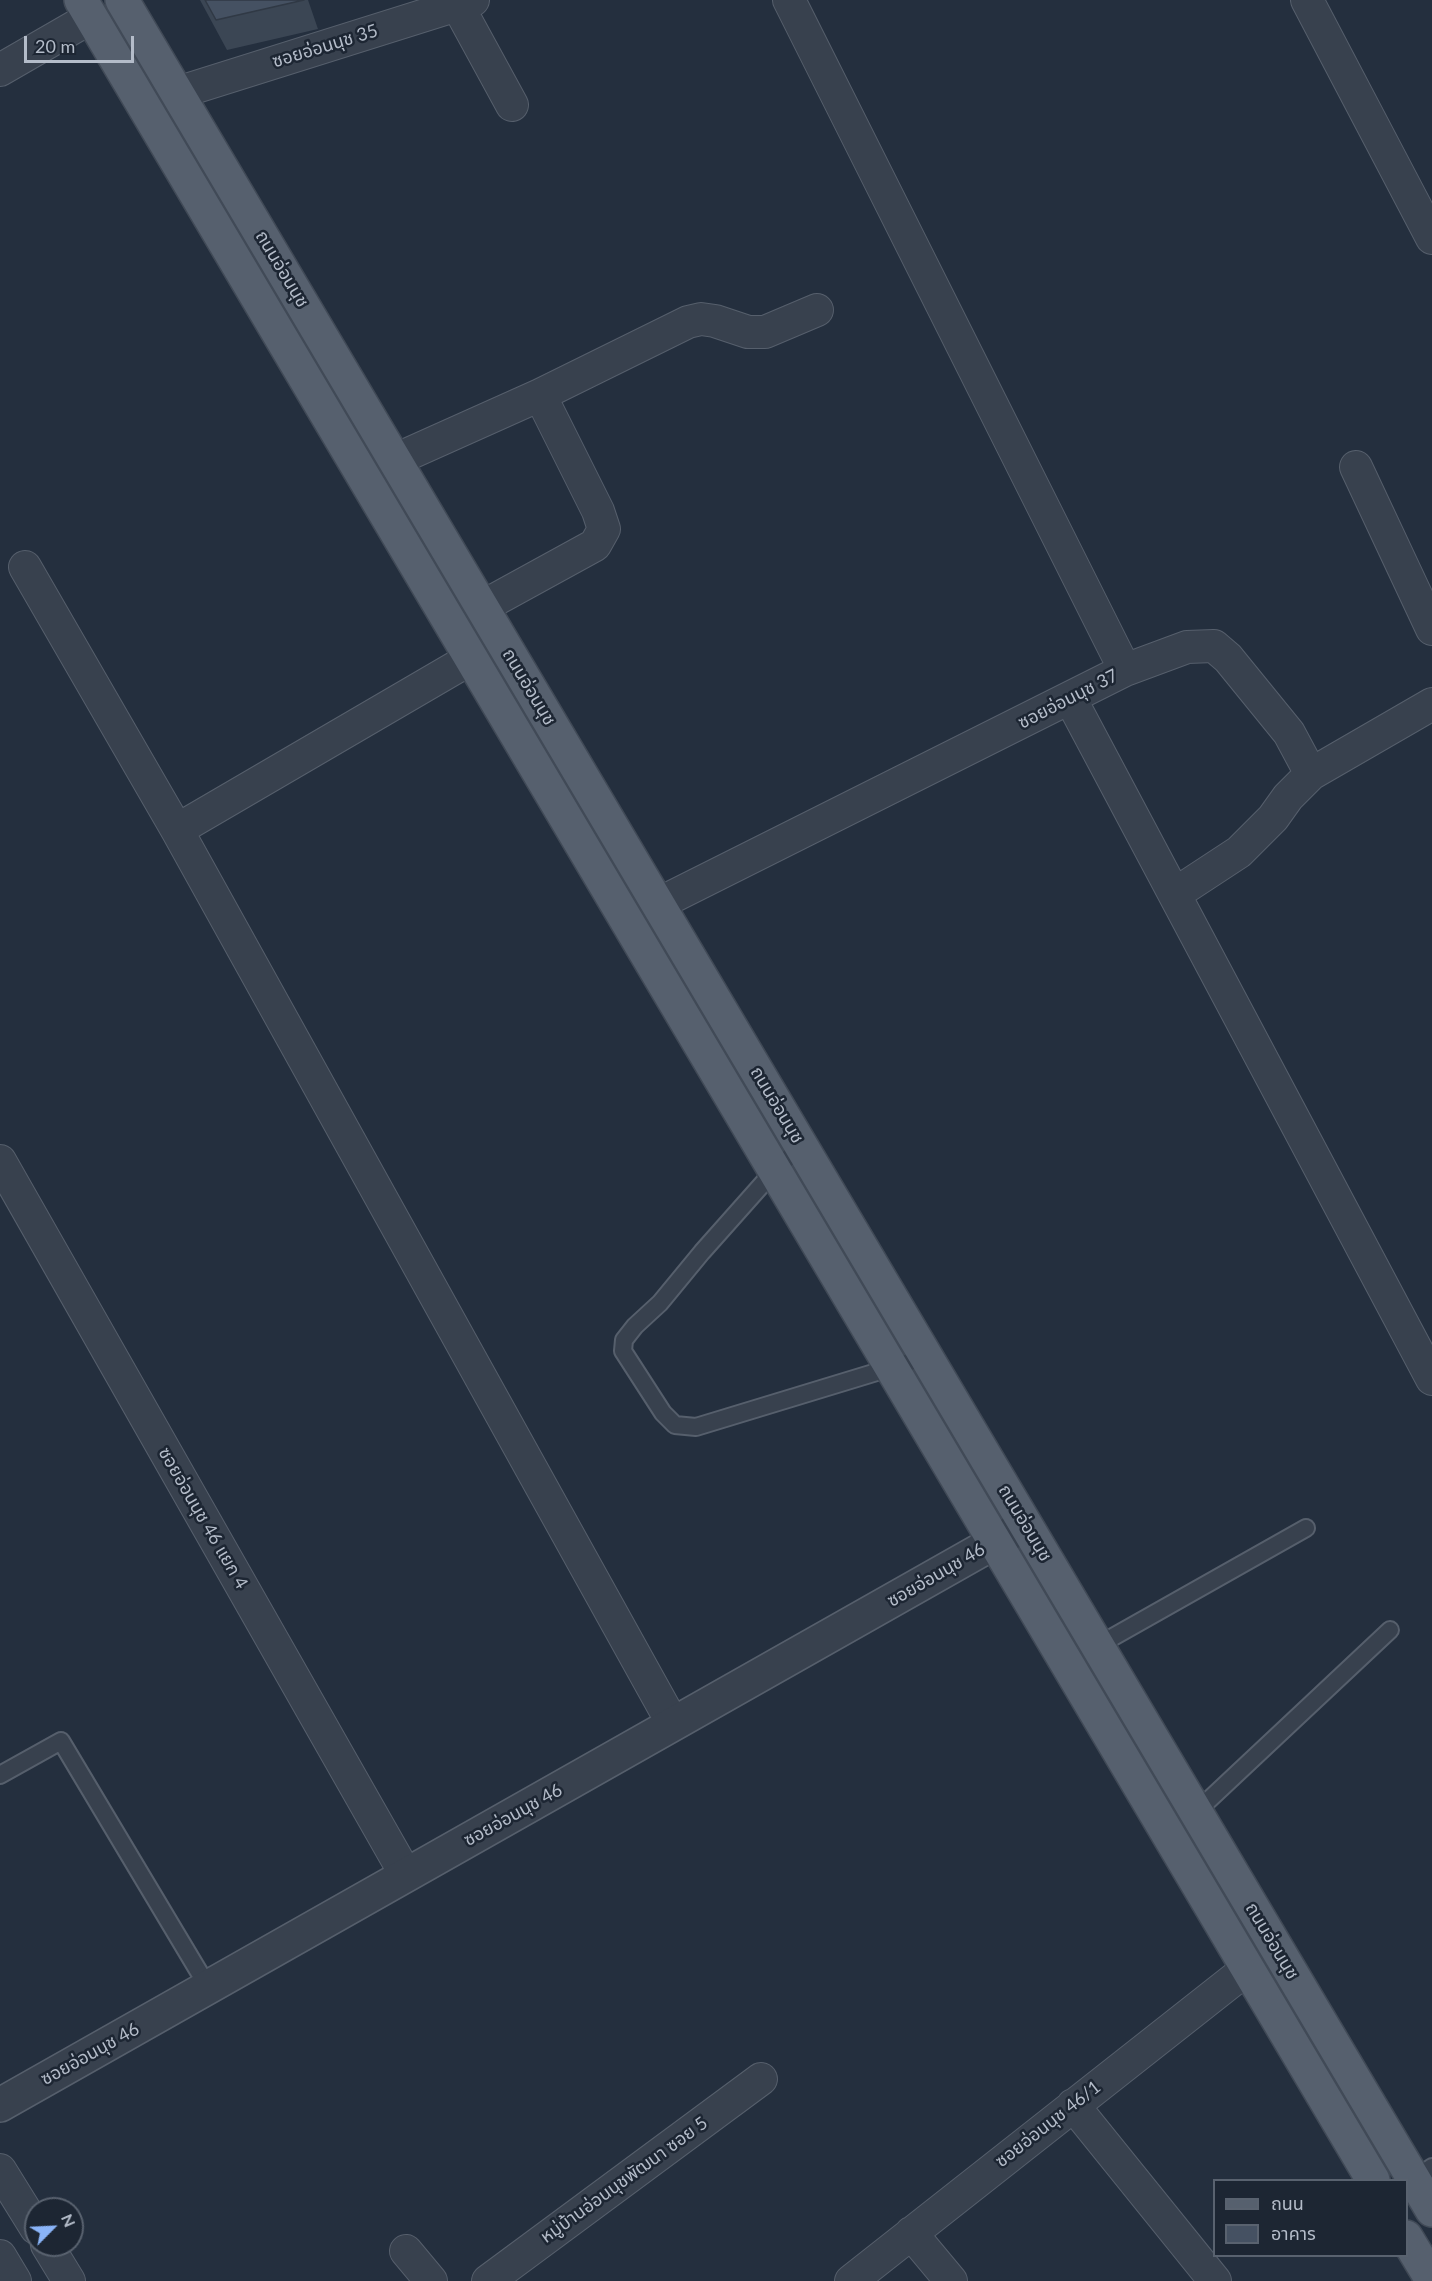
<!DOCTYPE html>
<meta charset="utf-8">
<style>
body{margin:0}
#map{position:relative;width:1432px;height:2281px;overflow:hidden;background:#242f3e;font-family:Lato,"Noto Sans Thai",sans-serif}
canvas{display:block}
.legend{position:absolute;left:1213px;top:2179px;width:195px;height:78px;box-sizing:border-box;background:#1d2633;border:2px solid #59626f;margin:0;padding:8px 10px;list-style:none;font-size:18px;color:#b4bcc9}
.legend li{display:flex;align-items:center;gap:12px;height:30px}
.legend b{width:30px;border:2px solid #59626f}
.north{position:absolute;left:24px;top:2197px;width:60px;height:60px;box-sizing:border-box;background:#1d2633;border:2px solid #59626f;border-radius:50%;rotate:66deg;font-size:16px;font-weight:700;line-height:24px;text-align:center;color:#b4bcc9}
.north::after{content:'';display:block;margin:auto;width:21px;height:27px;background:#8ab4f8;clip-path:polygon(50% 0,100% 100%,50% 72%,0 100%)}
.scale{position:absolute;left:24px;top:36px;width:110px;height:27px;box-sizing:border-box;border:3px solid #b4bcc9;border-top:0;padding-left:8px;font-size:18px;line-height:21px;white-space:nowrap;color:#b4bcc9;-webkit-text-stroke:4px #1d2633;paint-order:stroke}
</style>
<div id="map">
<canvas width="1432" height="2281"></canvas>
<ul class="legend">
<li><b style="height:8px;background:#56606e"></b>ถนน</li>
<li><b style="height:16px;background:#455162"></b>อาคาร</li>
</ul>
<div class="north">N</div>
<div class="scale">20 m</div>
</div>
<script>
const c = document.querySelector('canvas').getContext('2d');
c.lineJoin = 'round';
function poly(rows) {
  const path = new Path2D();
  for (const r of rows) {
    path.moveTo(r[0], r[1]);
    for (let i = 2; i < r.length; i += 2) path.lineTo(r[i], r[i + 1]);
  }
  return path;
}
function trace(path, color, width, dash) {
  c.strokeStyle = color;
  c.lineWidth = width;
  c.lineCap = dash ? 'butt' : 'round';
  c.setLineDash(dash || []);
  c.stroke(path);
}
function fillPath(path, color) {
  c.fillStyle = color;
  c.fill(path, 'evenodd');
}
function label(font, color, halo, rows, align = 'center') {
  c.font = font + ' Lato,"Noto Sans Thai",sans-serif';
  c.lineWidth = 5;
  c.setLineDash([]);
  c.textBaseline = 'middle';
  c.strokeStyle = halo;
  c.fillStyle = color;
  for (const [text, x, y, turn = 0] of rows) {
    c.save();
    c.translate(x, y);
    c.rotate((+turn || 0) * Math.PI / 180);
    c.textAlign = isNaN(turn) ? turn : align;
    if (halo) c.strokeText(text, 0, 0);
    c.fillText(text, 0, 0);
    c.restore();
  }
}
const service = poly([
 [801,1146,774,1171,702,1252,660,1303,635,1326,624,1340,623,1351,663,1413,675,1425,696,1427,926,1357],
 [1097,1646,1306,1528],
 [0,1775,61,1741,208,1987],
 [1196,1812,1390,1630],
 [1414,2180,1432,2167]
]);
const minor = poly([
 [789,0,1125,670],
 [1307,0,1432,238],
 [458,6,512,105],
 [0,70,90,18],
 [177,93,473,0],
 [540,395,688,322,701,319,715,321,748,332,765,332,817,310],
 [395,460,540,395,598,511,604,529,595,545,482,607],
 [1356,467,1432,629],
 [25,567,177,830,673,1724],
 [1070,698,1432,1379],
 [177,830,470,659],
 [1175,894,1239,852,1273,818,1288,797,1311,774],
 [658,904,1125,670,1187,647,1214,646,1228,658,1289,733,1311,774,1432,704],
 [0,1161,406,1875],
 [1073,2105,1215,2281],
 [0,2170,36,2228],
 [911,2233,951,2281],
 [47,2245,69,2281],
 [406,2251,431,2281],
 [0,2256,15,2281],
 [488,2281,761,2079],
 [851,2281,1247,1969]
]);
const tertiary = poly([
 [0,2105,1025,1525]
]);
const primary = poly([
 [81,0,1373,2180],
 [122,0,1432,2210],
 [1406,2237,1432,2280]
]);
trace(service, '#565f6c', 20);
trace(minor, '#565f6c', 34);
trace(tertiary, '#565f6c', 36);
trace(primary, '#414a57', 36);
trace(service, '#38414e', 16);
trace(minor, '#38414e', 32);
trace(tertiary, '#38414e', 33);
trace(primary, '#56606e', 33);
fillPath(poly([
 [200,0,308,0,318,29,227,50]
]), '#3b4654');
const building = poly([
 [205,0,304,0,216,20,205,0]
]);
fillPath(building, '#455162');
trace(building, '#303945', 1.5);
label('18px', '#b4bcc9', '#1d2633', [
 ["ซอยอ่อนนุช 35",325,46,-17],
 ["ถนนอ่อนนุช",282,269,59],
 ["ถนนอ่อนนุช",529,687,59],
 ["ซอยอ่อนนุช 37",1068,699,-27],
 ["ถนนอ่อนนุช",777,1105,59],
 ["ซอยอ่อนนุช 46 แยก 4",203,1518,60],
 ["ถนนอ่อนนุช",1025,1523,59],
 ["ซอยอ่อนนุช 46",936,1575,-30],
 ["ซอยอ่อนนุช 46",513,1815,-29],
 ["ถนนอ่อนนุช",1272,1941,59],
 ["ซอยอ่อนนุช 46",90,2054,-29],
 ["ซอยอ่อนนุช 46/1",1048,2124,-38],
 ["หมู่บ้านอ่อนนุชพัฒนา ซอย 5",624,2180,-36]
]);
</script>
